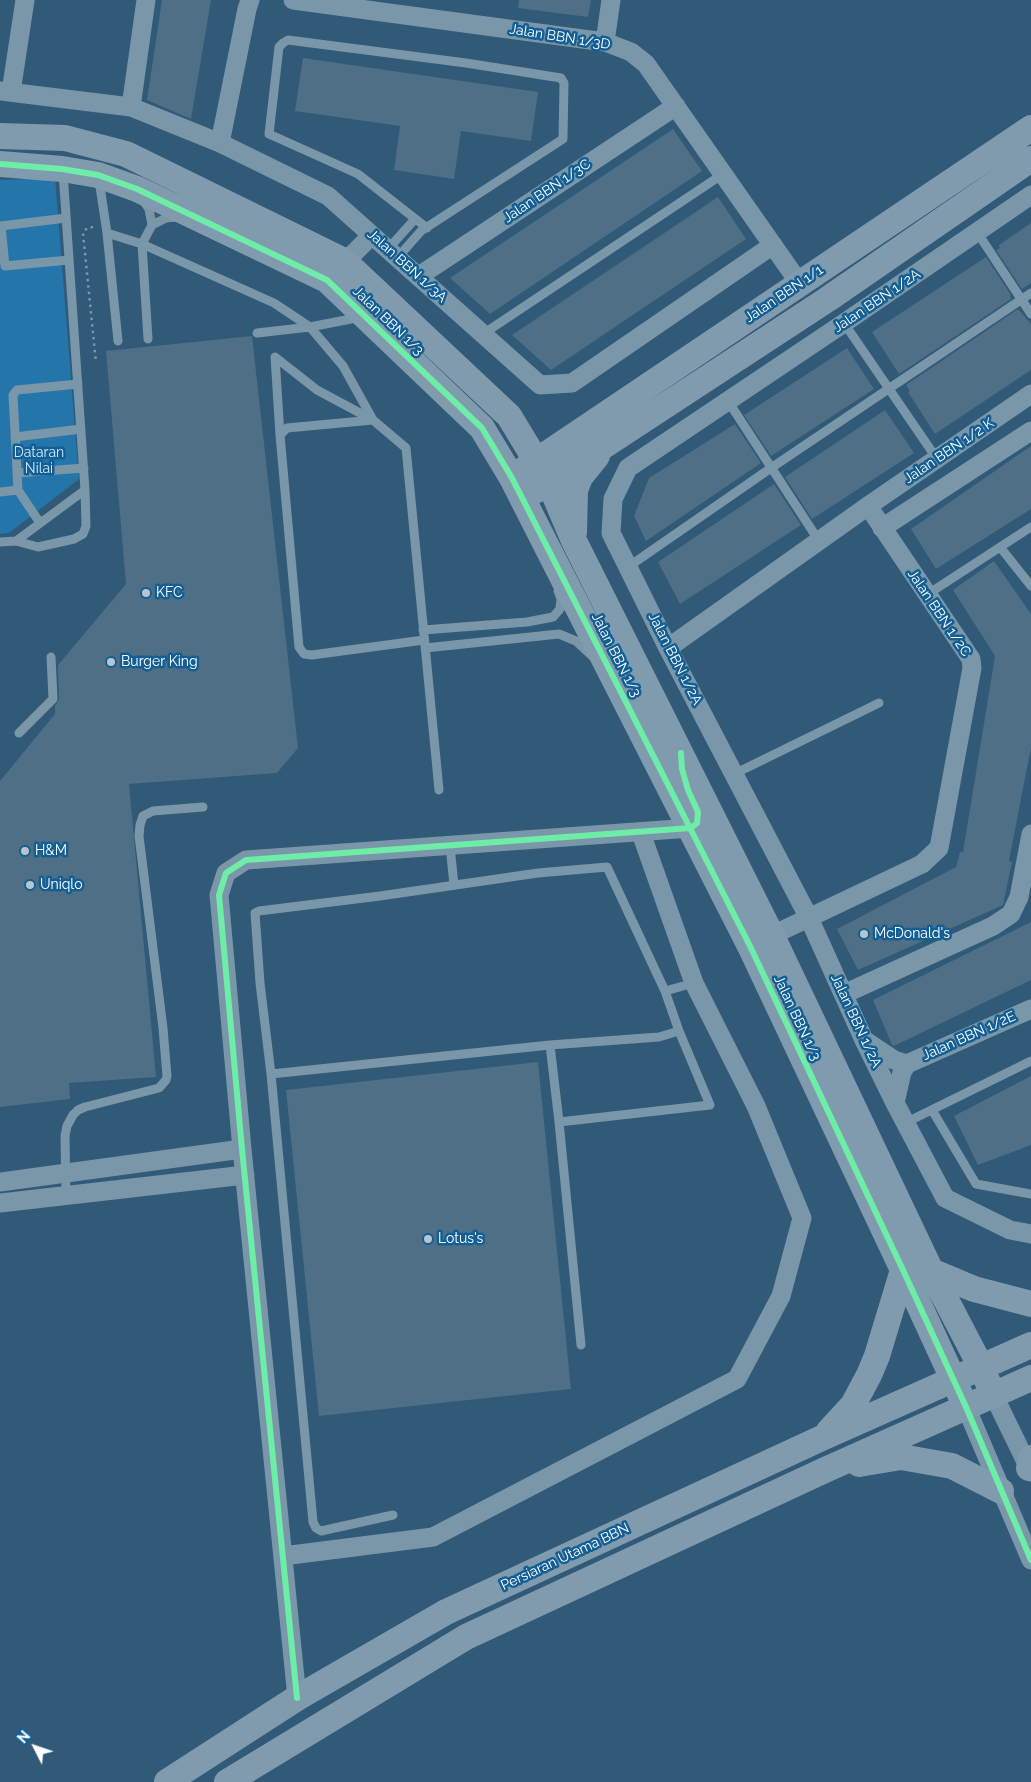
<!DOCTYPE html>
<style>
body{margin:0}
#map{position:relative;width:1031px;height:1782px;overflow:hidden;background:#305a77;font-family:Raleway,sans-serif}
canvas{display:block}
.north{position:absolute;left:10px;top:1722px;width:50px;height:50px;-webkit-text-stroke:4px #135f94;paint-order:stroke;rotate:311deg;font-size:14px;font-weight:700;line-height:20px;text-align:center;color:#fff}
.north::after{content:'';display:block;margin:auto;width:18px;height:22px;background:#fff;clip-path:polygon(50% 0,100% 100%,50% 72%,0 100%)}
</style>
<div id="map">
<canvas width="1031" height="1782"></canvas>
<div class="north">N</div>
</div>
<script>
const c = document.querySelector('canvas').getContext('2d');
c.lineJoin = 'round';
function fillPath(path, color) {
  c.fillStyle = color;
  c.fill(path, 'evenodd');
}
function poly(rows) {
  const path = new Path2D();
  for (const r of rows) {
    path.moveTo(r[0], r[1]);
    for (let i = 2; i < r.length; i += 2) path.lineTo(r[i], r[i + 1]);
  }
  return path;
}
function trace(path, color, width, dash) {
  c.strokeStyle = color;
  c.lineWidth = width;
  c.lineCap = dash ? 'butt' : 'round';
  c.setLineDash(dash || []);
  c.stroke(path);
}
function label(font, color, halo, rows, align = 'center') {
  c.font = font + ' Raleway,sans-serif';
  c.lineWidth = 5;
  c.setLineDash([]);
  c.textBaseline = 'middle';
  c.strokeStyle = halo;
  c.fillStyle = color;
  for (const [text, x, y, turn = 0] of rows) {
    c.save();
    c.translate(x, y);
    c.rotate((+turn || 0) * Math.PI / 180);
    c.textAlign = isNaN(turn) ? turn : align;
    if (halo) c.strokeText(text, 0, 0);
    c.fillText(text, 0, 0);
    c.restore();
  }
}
fillPath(poly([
 [55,178,79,479,9,533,0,534,0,180]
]), '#2475a9');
fillPath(poly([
 [162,0,211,0,191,119,147,100],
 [519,0,591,0,588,17,518,8],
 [303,58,538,92,531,141,461,131,454,179,394,170,400,126,295,111],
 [673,129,702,171,490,314,450,278],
 [718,197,746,239,551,370,512,335],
 [1031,223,1031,283,1022,289,996,250,1000,248,999,245],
 [986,257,1011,295,1010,296,1011,299,899,374,872,332],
 [1018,309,1031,324,1031,370,935,434,908,392,910,391,906,385],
 [252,336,298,748,277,773,129,784,156,1077,69,1083,70,1099,0,1107,0,781,55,714,55,706,59,699,58,665,126,584,106,351],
 [847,348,874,389,771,456,744,415],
 [885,410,914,453,812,519,785,477],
 [735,424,761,463,646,541,634,516,649,478],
 [1031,446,1031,509,936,569,911,529],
 [774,484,801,525,680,604,658,562],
 [994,561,1031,614,1031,747,1009,861,1012,862,1003,905,858,970,837,929,956,867,960,852,963,852,995,656,953,590],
 [1031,922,1031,980,894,1046,892,1045,873,1000],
 [538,1062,571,1389,319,1416,286,1090],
 [1031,1076,1031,1145,978,1165,954,1116]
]), '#4e6f86');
trace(poly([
 [93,227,87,228,83,233,96,363]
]), '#7a96a9', 2.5, [2.5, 4]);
trace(poly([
 [99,180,107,233,118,341],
 [143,200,149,209,152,225,142,244,148,339],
 [66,218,1,226,5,266,69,260],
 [152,225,166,218,178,217],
 [977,232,1031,314],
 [107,233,142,244,274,303,310,327],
 [388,249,415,219],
 [398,257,421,231,563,139,564,83,561,78,466,63,288,40,283,43,279,47,269,134,358,174,427,228],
 [361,317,310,327,343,366,373,420],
 [844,323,937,459],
 [257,333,310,327],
 [483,334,723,174],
 [728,401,819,541],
 [280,435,275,357,317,390,373,420],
 [15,437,81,429],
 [17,473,84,468],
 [18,490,13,395,17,390,78,384],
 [0,492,18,490,40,523],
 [16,541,85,490],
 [0,542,16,541,38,547,74,539,83,534,86,526,85,490,63,172],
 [1000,547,1031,586],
 [628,567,771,468,1031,293],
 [928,594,1031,527],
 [423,630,527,622,553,617,560,609,561,599,558,591],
 [424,640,312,655,304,654,299,647,280,435,287,428,373,420,406,448,439,790],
 [425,648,559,634,576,641,592,656],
 [19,733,53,699,51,657],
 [734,774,879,703],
 [450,846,454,885],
 [665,991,694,983],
 [550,1045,559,1122,710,1105,679,1031],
 [271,1074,550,1045,659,1037,679,1031,665,991,607,867,538,873,380,896,259,911,255,913,260,983,271,1074,313,1522,316,1528,321,1531,393,1515],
 [932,1110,976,1184,1031,1194],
 [559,1122,581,1345],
 [905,1123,1031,1061],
 [66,1196,65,1136,67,1126,73,1115,78,1110,85,1107,159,1088,166,1080,167,1076,163,1028,139,836,140,825,143,816,153,811,203,807]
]), '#7a96a9', 9);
trace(poly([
 [293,0,605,42,631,52,646,64,800,284],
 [605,42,611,0],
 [0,91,131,107,220,143,328,196,540,385,572,383,773,245],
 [11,92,25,0],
 [131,107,146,0],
 [220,143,247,9,250,0],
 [1031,195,844,323,628,468,613,499,611,533,668,648,809,918,864,1040,895,1103,945,1198,1010,1230,1031,1234],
 [336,271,372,235],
 [419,276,676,106],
 [882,528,1031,431],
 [668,648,868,506,1031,394],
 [760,941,922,864,939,848,972,668,971,659,868,506],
 [844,994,993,926,1011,914,1019,897,1031,834],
 [867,1042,894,1060,907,1064],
 [895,1103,902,1072,907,1064,1031,1009],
 [0,1182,242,1149],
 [0,1203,245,1175],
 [993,1394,1031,1472],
 [966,1407,1031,1560],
 [283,1556,433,1537,737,1379,781,1296,802,1218,756,1106,694,983,641,833],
 [297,1698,242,1149,219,895,226,873,246,860,691,828]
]), '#7a96a9', 19);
trace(poly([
 [0,136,65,138,126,154,344,261,509,416,549,482,574,541,772,936,931,1271,981,1367,993,1394],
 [0,164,62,169,98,175,137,189,327,280,482,428,512,478,750,946,903,1270,966,1407],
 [523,470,1031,128],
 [535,491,828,299,1031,159],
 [574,532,575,490,580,477,597,456],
 [931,1271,974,1289,1031,1304],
 [829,1431,853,1405,869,1375,877,1356,903,1270],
 [859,1464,901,1457,952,1466,1001,1491],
 [1029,1468,1031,1458],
 [167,1782,297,1698,446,1612,824,1437,1031,1345],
 [227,1782,466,1637,825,1470,1031,1378]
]), '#819bae', 26);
trace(poly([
 [0,164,62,169,98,175,137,189,327,280,482,428,512,478,750,946,903,1270,966,1407,1031,1560],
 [297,1698,242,1149,219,895,226,873,246,860,691,828,697,823,698,812,688,790,682,769,681,753]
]), '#6deda7', 6);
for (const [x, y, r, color] of [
 [146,593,5,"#b7c5cf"],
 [111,662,5,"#b7c5cf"],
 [25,851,5,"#b7c5cf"],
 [30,885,5,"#b7c5cf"],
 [864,934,5,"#b7c5cf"],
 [428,1239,5,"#b7c5cf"]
]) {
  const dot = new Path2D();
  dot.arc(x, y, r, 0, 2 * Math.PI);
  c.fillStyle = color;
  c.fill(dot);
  trace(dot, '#135f94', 2);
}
label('14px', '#fff', '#135f94', [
 ["Jalan BBN 1/3D",560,37,9],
 ["Jalan BBN 1/3C",547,191,-34],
 ["Jalan BBN 1/3A",407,266,42],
 ["Jalan BBN 1/1",784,294,-34],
 ["Jalan BBN 1/2A",877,301,-34],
 ["Jalan BBN 1/3",388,321,44],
 ["Jalan BBN 1/2 K",949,451,-34],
 ["Jalan BBN 1/2C",939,613,56],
 ["Jalan BBN 1/3",616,655,63],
 ["Jalan BBN 1/2A",675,659,63],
 ["Jalan BBN 1/3",797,1018,65],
 ["Jalan BBN 1/2A",856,1021,65],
 ["Jalan BBN 1/2E",969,1036,-24],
 ["Persiaran Utama BBN",565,1557,-25]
]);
label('14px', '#cae9fd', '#135f94', [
 ["Dataran",39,453],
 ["Nilai",39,469]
]);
label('14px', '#fff', '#135f94', [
 ["KFC",156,593],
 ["Burger King",121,662],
 ["H&M",35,851],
 ["Uniqlo",40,885],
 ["McDonald's",874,934],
 ["Lotus's",438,1239]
], 'left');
</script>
